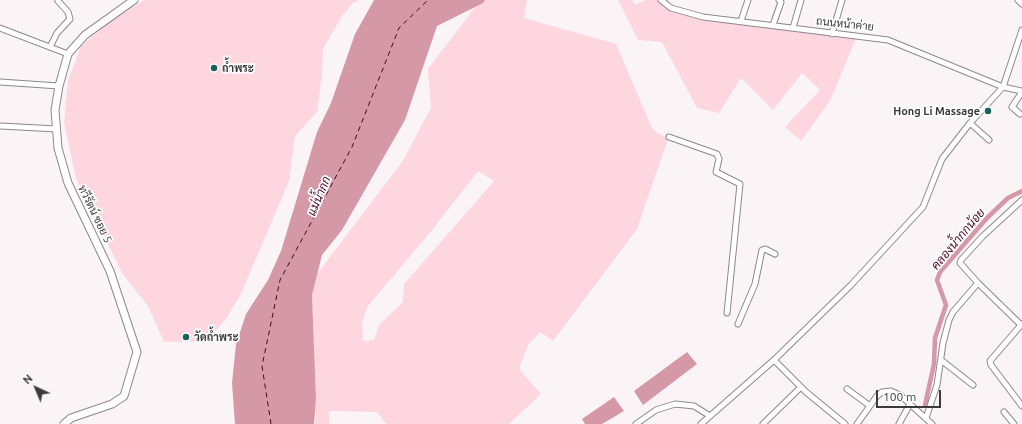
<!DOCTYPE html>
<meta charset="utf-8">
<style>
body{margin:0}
#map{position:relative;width:1022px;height:424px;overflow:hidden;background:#faf4f6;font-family:Ubuntu,sans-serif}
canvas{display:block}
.north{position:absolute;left:16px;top:368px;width:40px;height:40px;-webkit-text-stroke:3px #fff;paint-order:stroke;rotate:316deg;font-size:11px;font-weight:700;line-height:16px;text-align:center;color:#3b3939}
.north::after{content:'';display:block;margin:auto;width:14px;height:18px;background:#3b3939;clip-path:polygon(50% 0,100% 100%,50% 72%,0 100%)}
.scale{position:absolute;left:876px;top:390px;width:65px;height:18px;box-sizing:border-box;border:2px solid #3b3939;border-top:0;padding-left:5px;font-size:12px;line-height:14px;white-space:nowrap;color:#3b3939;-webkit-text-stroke:3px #fff;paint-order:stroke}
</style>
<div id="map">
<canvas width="1022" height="424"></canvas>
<div class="north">N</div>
<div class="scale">100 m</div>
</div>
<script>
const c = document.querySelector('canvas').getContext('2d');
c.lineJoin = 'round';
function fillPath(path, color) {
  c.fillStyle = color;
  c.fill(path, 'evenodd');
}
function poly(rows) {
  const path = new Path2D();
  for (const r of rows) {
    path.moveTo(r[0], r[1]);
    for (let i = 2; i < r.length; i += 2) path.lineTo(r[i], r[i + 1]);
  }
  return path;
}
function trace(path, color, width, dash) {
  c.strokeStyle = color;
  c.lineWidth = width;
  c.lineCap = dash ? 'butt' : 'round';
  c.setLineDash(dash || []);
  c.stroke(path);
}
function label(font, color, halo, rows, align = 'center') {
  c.font = font + ' Ubuntu,Sarabun,sans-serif';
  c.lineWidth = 3.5;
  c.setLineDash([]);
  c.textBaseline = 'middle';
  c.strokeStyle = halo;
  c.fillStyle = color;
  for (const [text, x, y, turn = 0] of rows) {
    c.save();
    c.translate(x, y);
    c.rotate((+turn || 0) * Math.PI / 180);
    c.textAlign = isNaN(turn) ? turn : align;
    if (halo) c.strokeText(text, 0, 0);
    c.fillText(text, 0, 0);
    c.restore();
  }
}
fillPath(poly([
 [144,0,359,0,352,4,342,16,323,49,322,74,317,112,295,136,289,181,241,294,226,319,206,341,164,342,148,306,122,273,76,178,64,122,68,81,81,46,111,21],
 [485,0,527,0,524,18,616,44,653,130,668,139,637,229,553,341,540,332,528,345,519,369,541,394,509,424,386,424,377,412,329,411,329,424,315,424,316,399,312,295,317,274,402,162,431,108,428,69,476,6],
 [478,171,494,181,404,284,403,302,379,325,374,340,363,341,362,323,367,307,428,235],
 [618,0,632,0,635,5,645,0,661,0,671,8,685,12,857,36,830,101,801,141,785,127,820,90,802,73,773,110,741,78,719,113,697,108,662,42,638,40]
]), '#fed6df');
fillPath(poly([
 [374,0,485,0,483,3,437,26,405,120,342,230,322,255,312,295,316,399,314,424,235,424,232,383,236,344,246,314,268,280,281,251,317,132,331,103,355,34],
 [687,352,697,364,643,405,634,391],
 [614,397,624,411,602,424,585,424,582,419]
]), '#d598a7');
trace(poly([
 [925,405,934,364,935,338,946,305,937,280,940,272,987,218,1008,198,1022,191]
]), '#d598a7', 4.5);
trace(poly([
 [271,424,262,366,280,280,352,147,399,28,428,0]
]), '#4f0624', 1, [5, 4]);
const street = poly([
 [661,0,671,8,703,17,888,40,1003,87,1022,91],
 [1018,0,1022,4],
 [741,21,748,0],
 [773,25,781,2,779,0],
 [0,28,68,54],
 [793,28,801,0],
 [832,34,842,0],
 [50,47,57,33,70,19,68,12,58,1],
 [0,82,59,86],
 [1020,114,1012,107,1022,92],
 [970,123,989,140],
 [0,126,57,129],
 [669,137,717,154,719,159,716,172,740,184,727,313],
 [1022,200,983,236,961,260,960,263,978,283,1021,325,1022,324],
 [738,324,755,284,762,250,765,249,775,254],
 [1021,325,990,361,991,365,1022,406],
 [774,360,806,392,845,424],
 [941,360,973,385],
 [847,389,870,406],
 [1004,412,1014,424],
 [926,418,937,385,943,343,949,320,953,312,978,283],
 [636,424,656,410,675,404,694,406,710,416],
 [701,424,774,360,851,285,923,207,942,159,970,123,1003,87,1022,30],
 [763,424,801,387],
 [857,424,877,396,882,392,891,391,900,395,932,424],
 [899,424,910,404]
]);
const secondary = poly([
 [64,424,71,418,112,404,124,396,137,352,110,271,68,183,58,148,55,110,59,86,68,54,85,35,134,0]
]);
trace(street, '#8d8889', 7);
trace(secondary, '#8d8889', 9);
trace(street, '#fff', 5);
trace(secondary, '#fff', 7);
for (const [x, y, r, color] of [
 [214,68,4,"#176259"],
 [988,111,4,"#176259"],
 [186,337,4,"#176259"]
]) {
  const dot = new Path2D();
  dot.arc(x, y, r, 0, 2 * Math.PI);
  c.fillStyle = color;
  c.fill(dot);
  trace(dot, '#fff', 1.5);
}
label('11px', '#3b3939', '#fff', [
 ["ถนนหน้าค่าย",845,24,6],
 ["ทวีรัตน์ ซอย 5",95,214,64]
]);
label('bold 11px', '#3b3939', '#fff', [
 ["ถ้ำพระ",222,68],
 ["Hong Li Massage",980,111,"right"],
 ["วัดถ้ำพระ",194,337]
], 'left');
label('italic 12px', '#4f0624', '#fff', [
 ["แม่น้ำกก",319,196,-67],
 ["คลองน้ำกกน้อย",958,239,-50]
]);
</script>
